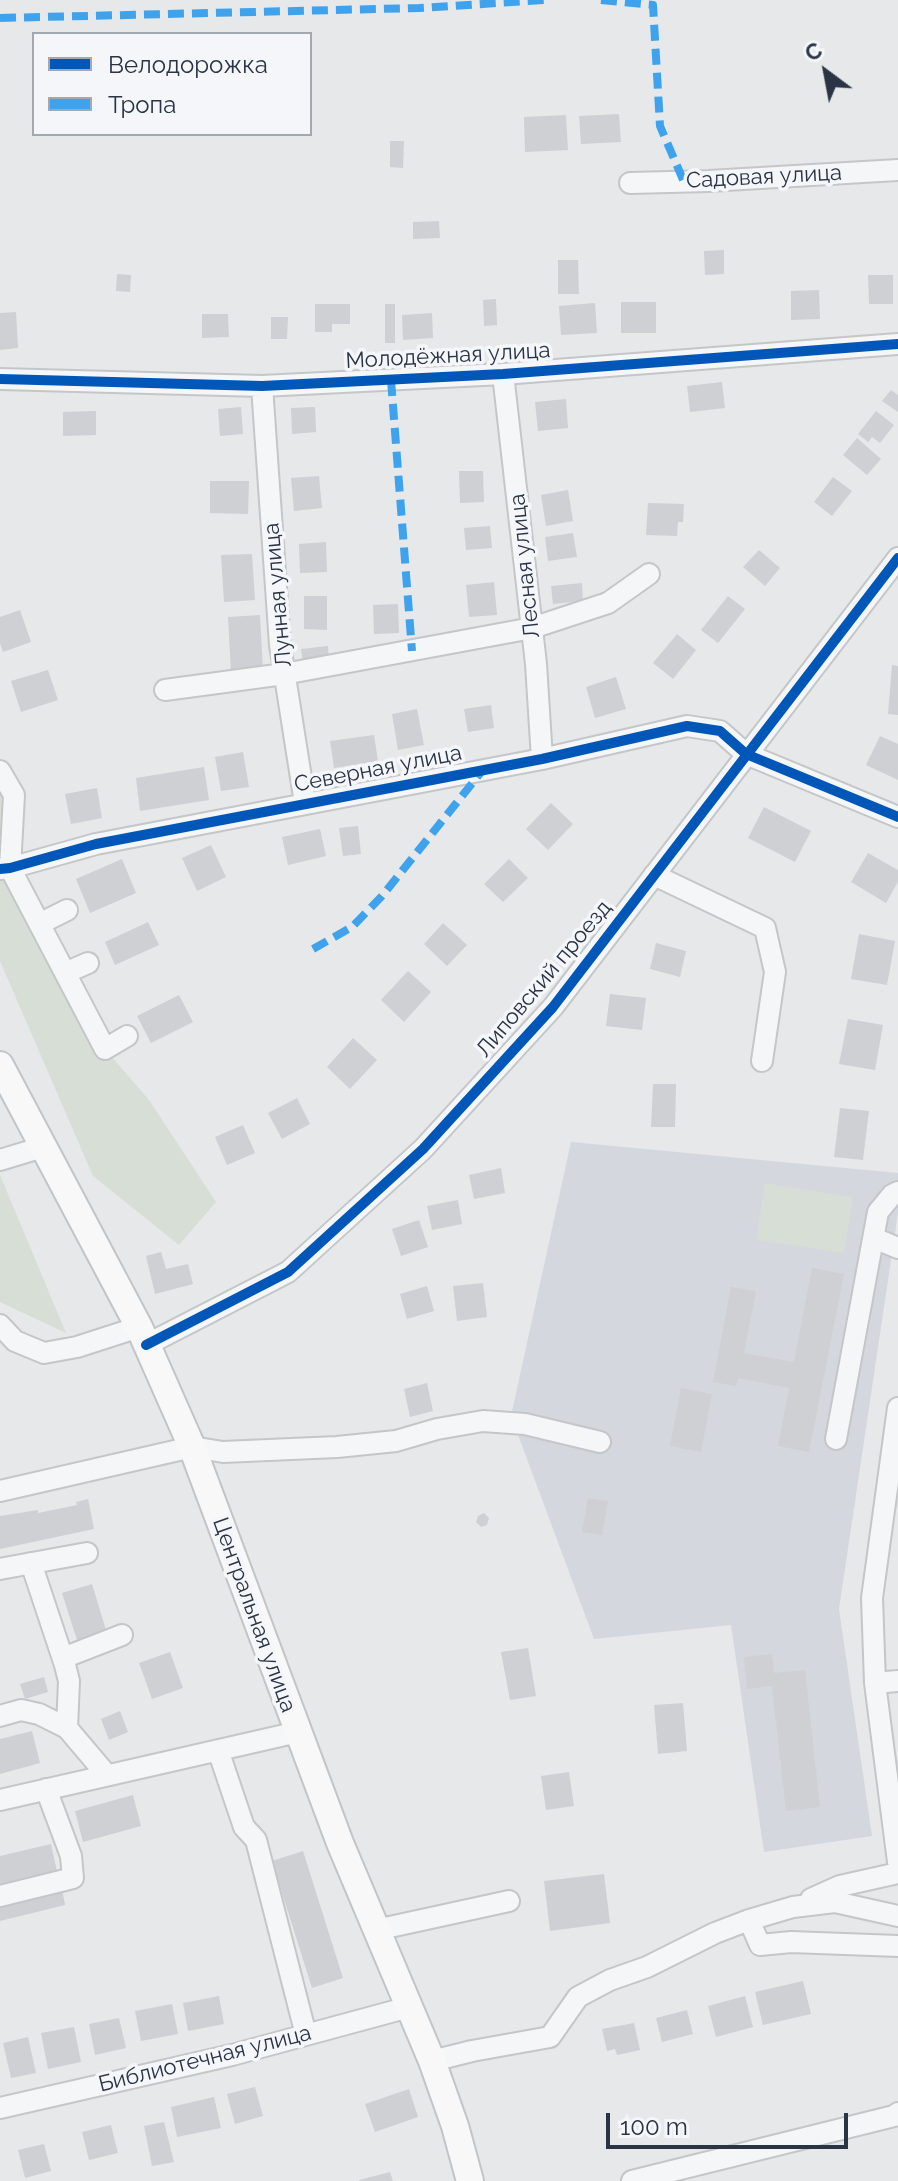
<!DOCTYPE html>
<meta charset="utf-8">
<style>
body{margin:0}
#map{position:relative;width:898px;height:2181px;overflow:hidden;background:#e6e8ea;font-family:Raleway,sans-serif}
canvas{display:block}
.legend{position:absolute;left:32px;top:32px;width:280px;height:104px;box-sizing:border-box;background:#f4f6f9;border:2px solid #a4a8b1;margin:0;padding:10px 14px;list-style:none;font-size:24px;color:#2b3445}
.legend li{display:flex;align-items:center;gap:16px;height:40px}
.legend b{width:40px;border:2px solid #a4a8b1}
.north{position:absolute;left:786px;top:32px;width:80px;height:80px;-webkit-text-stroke:6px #f4f6f9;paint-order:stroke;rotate:328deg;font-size:22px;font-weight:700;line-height:32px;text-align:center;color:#2b3445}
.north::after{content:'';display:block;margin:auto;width:28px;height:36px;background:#2b3445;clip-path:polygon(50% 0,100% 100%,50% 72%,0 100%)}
.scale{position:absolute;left:606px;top:2113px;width:242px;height:36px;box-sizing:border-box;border:4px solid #2b3445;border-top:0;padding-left:10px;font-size:24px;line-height:28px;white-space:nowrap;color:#2b3445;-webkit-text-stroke:6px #f4f6f9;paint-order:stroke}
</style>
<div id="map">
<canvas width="898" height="2181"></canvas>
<ul class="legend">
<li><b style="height:10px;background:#0057b8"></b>Велодорожка</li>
<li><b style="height:10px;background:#3ea3ec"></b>Тропа</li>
</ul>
<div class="north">С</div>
<div class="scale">100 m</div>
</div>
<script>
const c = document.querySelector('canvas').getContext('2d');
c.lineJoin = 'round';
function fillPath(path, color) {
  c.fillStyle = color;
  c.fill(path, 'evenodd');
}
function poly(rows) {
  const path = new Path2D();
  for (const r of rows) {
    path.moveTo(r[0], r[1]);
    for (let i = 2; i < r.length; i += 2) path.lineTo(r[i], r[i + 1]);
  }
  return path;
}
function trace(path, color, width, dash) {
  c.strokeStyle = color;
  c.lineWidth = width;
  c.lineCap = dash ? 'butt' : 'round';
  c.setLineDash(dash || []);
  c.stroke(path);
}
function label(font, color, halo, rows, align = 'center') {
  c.font = font + ' Raleway,sans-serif';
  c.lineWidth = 7;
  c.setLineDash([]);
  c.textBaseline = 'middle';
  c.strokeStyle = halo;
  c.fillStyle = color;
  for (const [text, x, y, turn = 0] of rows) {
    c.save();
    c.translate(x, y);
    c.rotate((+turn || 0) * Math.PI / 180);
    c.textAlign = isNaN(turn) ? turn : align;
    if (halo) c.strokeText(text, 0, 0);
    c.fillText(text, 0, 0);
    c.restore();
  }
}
fillPath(poly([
 [571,1142,898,1173,898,1213,839,1609,872,1836,764,1852,731,1625,594,1639,511,1416]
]), '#d4d7dd');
fillPath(poly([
 [0,772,14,795,10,868,105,1049,149,1100,216,1202,179,1245,93,1176,0,961],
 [0,1175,66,1333,0,1302],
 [765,1183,853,1197,844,1253,756,1240]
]), '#d6ded6');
fillPath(poly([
 [619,114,621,142,581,144,579,116],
 [566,115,568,150,525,152,524,117],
 [390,141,404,141,403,168,390,167],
 [439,221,440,238,413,239,413,222],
 [724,250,724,274,705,275,704,251],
 [558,260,578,260,579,294,558,294],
 [117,274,131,275,130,292,116,291],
 [868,275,893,275,893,304,869,304],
 [819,290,820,319,791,320,791,291],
 [496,299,497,325,484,326,483,300],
 [621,302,656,302,656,333,621,333],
 [595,303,597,333,561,335,559,306],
 [315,304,350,304,350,324,332,324,332,332,315,332],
 [385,304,395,304,395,343,385,343],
 [16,312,18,348,0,350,0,313],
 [432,313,433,338,403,340,402,315],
 [202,314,228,314,229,337,202,338],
 [271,317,288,317,287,339,271,339],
 [722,382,725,408,690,412,687,386],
 [891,390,898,395,898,412,882,401],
 [566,399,568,428,538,431,535,402],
 [241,407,243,434,220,436,218,409],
 [315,407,316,432,292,434,291,408],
 [96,411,96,435,63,436,63,412],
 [876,411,894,425,880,443,872,437,868,442,858,434],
 [857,438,881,459,867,475,843,455],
 [459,471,483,471,484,502,460,503],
 [319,476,322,508,294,511,291,478],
 [833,477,852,491,832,516,814,502],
 [210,481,249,481,248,514,210,513],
 [568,490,573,521,546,526,541,495],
 [648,503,684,504,683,522,678,522,677,536,646,535],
 [490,526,492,548,466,550,464,528],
 [573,533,577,557,548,561,545,537],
 [326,542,327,572,300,573,299,544],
 [759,550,780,568,765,586,743,567],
 [252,554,255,600,224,602,221,555],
 [494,582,497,615,469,617,466,585],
 [582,583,583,601,553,604,551,586],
 [304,596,327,596,327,630,304,629],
 [728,596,745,609,718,643,701,630],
 [398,604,399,633,374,634,373,605],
 [20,610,31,642,3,652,0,643,0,617],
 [260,615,263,671,231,673,228,617],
 [677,634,696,650,673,679,653,663],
 [328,646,329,660,303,663,301,649],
 [892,665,898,666,898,715,888,714],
 [48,670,58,700,21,712,11,681],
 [616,677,626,709,595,718,586,687],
 [491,705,494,728,468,732,464,709],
 [417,709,424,745,398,750,392,714],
 [374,735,378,761,334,768,330,741],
 [880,736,898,744,898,780,866,765],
 [243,752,249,787,221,791,215,757],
 [204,767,209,800,140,811,136,778],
 [97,788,102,818,71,824,65,794],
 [551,803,573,824,548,850,526,829],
 [764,807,811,831,795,862,748,838],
 [358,826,361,854,343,856,339,828],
 [320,829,326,856,288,865,282,837],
 [211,845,226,877,197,891,182,858],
 [868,853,898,870,898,882,886,903,851,882],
 [122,859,136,893,90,913,76,879],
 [509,859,528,878,503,902,484,884],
 [148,922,159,945,115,965,105,942],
 [443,923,467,945,447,966,424,944],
 [859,934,895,941,887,985,851,979],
 [656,943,686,951,680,977,650,969],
 [408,971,431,992,404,1022,381,1000],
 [610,994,646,998,642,1030,606,1026],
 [179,995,193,1022,151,1043,137,1016],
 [848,1019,883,1025,875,1070,839,1064],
 [353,1038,377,1060,350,1089,327,1067],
 [653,1084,676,1084,675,1127,651,1127],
 [297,1098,310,1124,282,1139,268,1113],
 [840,1108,869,1111,863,1160,834,1157],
 [243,1125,255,1153,227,1165,215,1137],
 [501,1168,505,1193,474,1199,469,1175],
 [458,1200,462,1224,432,1230,427,1206],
 [419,1220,428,1247,401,1256,392,1229],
 [161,1252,166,1269,188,1264,193,1284,155,1294,146,1256],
 [812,1268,844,1274,809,1452,778,1446,789,1388,738,1378,736,1386,713,1382,731,1287,756,1291,744,1353,794,1362],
 [483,1283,487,1317,457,1321,453,1286],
 [427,1286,434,1311,407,1319,400,1294],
 [427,1383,433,1411,410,1417,404,1389],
 [681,1388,712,1394,701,1452,670,1446],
 [588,1498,608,1501,602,1535,582,1532],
 [88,1499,94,1529,0,1549,0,1516,38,1510,38,1513,77,1505,76,1502],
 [484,1513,489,1518,487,1525,481,1527,476,1522,478,1516],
 [92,1584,106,1630,77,1640,62,1593],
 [528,1648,536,1696,510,1700,501,1652],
 [170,1652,183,1688,152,1699,139,1663],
 [772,1654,774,1673,805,1670,820,1807,786,1811,772,1686,747,1689,744,1657],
 [44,1677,48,1692,25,1699,20,1684],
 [683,1703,687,1751,658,1754,654,1705],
 [120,1711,128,1732,109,1740,101,1719],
 [32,1731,40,1763,0,1774,0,1739],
 [569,1772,574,1806,546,1810,541,1776],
 [133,1795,141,1826,83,1842,75,1811],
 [51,1844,58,1876,0,1889,0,1856],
 [303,1851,343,1978,312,1988,272,1861],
 [604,1874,610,1923,550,1931,544,1881],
 [62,1889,65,1905,0,1921,0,1904],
 [803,1981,811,2014,763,2025,755,1992],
 [219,1996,224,2024,188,2031,183,2003],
 [745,1996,753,2027,716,2037,708,2006],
 [172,2004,178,2034,141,2041,135,2011],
 [687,2010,693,2034,662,2042,656,2018],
 [119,2018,126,2048,95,2055,89,2024],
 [634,2023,640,2050,617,2055,615,2049,607,2051,602,2029],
 [74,2027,81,2062,48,2069,41,2033],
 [28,2037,36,2073,11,2078,3,2043],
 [255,2087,263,2116,235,2124,227,2094],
 [409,2089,418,2117,375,2132,365,2104],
 [214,2097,221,2128,177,2137,171,2107],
 [164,2122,174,2162,152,2166,144,2126],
 [111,2125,118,2153,89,2160,82,2132],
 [44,2144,51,2171,25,2178,18,2150],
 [390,2172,393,2181,359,2181,359,2180]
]), '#ced0d3');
const minor = poly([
 [630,183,709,181,898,170],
 [503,374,536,664,542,759],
 [0,379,262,386,503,374,898,344],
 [262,386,280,645,305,803],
 [165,690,284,674,532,628,608,603,649,574],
 [0,771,14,795,10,868,105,1049,127,1036],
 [0,869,10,868,96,844,542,759,687,726,720,731,746,754,898,817],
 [654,875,765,928,775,972,762,1061],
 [41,923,67,910],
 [65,973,88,963],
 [0,1160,43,1147],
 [874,1238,898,1248],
 [0,1325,15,1341,44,1353,77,1347,139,1327],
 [146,1345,288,1272,423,1149,553,1007,898,558],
 [898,1408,872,1598,875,1683,898,1862],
 [836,1439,878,1212,892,1195,898,1192],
 [0,1491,192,1447,223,1452,337,1447,396,1441,437,1429,483,1421,525,1424,600,1442],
 [31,1563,65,1665,69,1681,67,1728],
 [0,1569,87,1553],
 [63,1658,122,1635],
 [875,1683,898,1681],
 [0,1716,21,1710,39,1714,67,1728,106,1774],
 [218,1750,244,1827,256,1840,306,2035],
 [0,1800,298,1732],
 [0,1896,73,1878,71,1856,46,1789],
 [811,1899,840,1886,898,1873],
 [749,1920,760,1945,791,1942,898,1946],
 [376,1930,509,1901],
 [432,2061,472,2051,550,2037,578,1997,610,1980,647,1967,715,1933,749,1920,793,1907,835,1902,898,1916],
 [0,2108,232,2055,409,2007],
 [632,2181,894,2116,898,2113]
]);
const major = poly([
 [0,1065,139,1327,192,1447,340,1843,432,2061,455,2126,470,2181]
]);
trace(minor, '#c4c6c8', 24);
trace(major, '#c2c5c8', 30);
trace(minor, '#f5f6f7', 20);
trace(major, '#f8f8f8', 26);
trace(poly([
 [601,0,653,5,660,126,684,182],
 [0,18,419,8,545,0],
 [391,380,412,651],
 [313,949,352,927,382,896,482,771]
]), '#3ea3ec', 8, [16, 8]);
trace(poly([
 [0,379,262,386,503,374,898,344],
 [0,869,10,868,96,844,542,759,687,726,720,731,746,754,898,817],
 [146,1345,288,1272,423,1149,553,1007,898,558]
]), '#0057b8', 10);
label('22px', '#2b3445', '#f4f6f9', [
 ["Садовая улица",764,177,-3],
 ["Молодёжная улица",448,356,-3],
 ["Лесная улица",525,566,-96],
 ["Лунная улица",278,595,-95],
 ["Северная улица",378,769,-11],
 ["Липовский проезд",544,979,-50],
 ["Центральная улица",254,1615,70],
 ["Библиотечная улица",205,2059,-14]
]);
</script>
